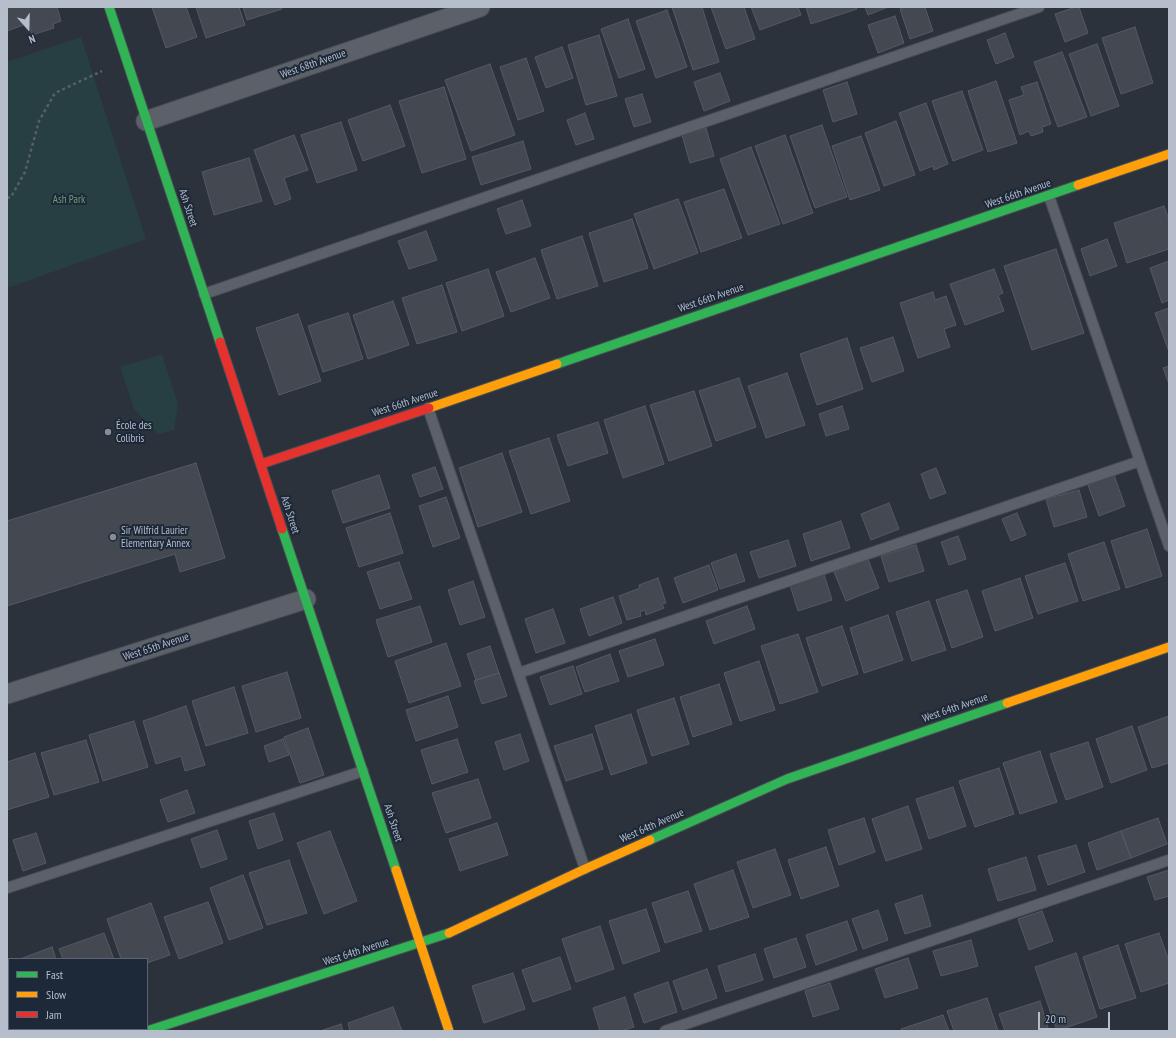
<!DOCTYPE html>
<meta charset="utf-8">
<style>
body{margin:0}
#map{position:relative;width:1176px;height:1038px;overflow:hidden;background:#2b323c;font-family:"PT Sans Narrow",sans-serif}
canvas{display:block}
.frame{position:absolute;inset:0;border:8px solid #b6becc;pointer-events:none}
.legend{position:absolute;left:8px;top:958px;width:140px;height:72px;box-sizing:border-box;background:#1d2838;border:1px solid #5a6473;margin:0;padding:5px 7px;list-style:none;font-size:12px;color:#b6becc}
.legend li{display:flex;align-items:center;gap:8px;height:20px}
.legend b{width:20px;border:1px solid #5a6473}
.north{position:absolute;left:8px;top:8px;width:40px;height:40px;-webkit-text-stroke:3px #1d2838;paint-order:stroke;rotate:160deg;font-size:11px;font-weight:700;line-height:16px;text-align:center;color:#b6becc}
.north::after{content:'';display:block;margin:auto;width:14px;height:18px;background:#b6becc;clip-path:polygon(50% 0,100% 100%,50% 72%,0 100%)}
.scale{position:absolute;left:1038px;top:1012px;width:72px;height:18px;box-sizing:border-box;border:2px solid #b6becc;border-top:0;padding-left:5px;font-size:12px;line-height:14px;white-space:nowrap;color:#b6becc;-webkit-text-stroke:3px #1d2838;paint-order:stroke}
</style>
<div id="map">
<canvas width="1176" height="1038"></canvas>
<div class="frame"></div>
<ul class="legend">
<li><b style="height:5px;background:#30b455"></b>Fast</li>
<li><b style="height:5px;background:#ff9f0a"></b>Slow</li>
<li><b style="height:5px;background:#e5322d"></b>Jam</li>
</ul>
<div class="north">N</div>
<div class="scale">20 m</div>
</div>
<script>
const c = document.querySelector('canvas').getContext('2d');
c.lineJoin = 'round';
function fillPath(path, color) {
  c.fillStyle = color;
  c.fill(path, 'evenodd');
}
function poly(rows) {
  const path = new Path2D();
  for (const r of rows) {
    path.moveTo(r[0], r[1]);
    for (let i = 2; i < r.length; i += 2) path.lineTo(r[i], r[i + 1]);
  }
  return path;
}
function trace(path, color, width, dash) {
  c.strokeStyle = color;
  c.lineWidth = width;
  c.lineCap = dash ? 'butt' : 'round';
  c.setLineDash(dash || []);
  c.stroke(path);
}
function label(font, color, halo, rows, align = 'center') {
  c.font = font + ' "PT Sans Narrow",sans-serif';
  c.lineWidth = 4;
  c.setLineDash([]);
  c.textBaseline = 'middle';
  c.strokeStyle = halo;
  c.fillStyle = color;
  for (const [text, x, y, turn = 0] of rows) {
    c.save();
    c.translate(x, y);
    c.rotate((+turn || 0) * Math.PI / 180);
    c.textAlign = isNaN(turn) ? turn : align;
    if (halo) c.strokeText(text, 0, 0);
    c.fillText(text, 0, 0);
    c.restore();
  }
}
fillPath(poly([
 [81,37,146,239,7,288,7,62],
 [162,354,178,404,174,430,158,434,134,409,120,367]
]), '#273e43');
const building = poly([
 [7,7,57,7,61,21,53,24,54,28,32,35,29,23,7,31,7,7],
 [152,7,186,7,197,37,166,48,152,7],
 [196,7,239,7,245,25,206,38,196,7],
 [243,7,281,7,282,9,247,20,243,7],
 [672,7,702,7,719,62,693,70,672,7],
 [711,7,744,7,755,39,726,49,711,7],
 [751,7,798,7,801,15,760,30,751,7],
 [806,7,856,7,857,9,811,24,806,7],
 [865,7,888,7,868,15,865,7],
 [905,7,925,7,933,31,910,39,900,9,905,7],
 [1076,7,1079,7,1088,33,1065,42,1055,14,1076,7],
 [667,10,687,67,656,78,636,21,667,10],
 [895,16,904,43,878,53,868,25,895,16],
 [628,19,645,69,619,78,601,29,628,19],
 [1135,27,1153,83,1121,94,1102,38,1135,27],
 [1005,33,1014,57,996,64,987,40,1005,33],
 [599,35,617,96,586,105,568,45,599,35],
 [1097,44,1119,106,1091,116,1069,54,1097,44],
 [562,47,573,78,546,88,535,57,562,47],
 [1062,52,1087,117,1058,127,1034,62,1062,52],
 [526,58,544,111,518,120,500,67,526,58],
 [490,64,515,135,471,151,445,80,490,64],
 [720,73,730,101,704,111,694,82,720,73],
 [996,81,1017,143,988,152,968,91,996,81],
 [847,82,857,114,833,122,823,90,847,82],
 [1037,82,1051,124,1042,127,1043,132,1031,136,1029,131,1020,135,1009,100,1024,95,1021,87,1037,82],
 [444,87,466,159,422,173,399,101,444,87],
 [962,91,983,150,953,161,932,101,962,91],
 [642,94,651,122,634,127,625,99,642,94],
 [926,103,948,164,934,170,933,166,920,171,899,113,926,103],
 [390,105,405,146,363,161,348,120,390,105],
 [585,113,594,139,576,145,567,120,585,113],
 [896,121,915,175,884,186,865,133,896,121],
 [341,122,357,170,317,183,301,135,341,122],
 [822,125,847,197,815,208,790,136,822,125],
 [706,128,714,156,690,163,682,135,706,128],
 [294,135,308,170,284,178,291,199,275,205,254,150,294,135],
 [785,135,813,213,783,224,755,146,785,135],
 [861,136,880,190,850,200,832,146,861,136],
 [523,141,531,169,481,185,472,157,523,141],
 [751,147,780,224,748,235,720,159,751,147],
 [249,158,262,201,214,215,202,172,249,158],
 [724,189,742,238,701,252,684,202,724,189],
 [678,199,698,253,654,269,634,214,678,199],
 [522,200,531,226,506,234,497,209,522,200],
 [1164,206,1169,220,1169,249,1127,263,1114,223,1164,206],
 [632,219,648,268,604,282,589,233,632,219],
 [426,231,437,260,409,269,398,241,426,231],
 [582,236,598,286,557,299,541,250,582,236],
 [1107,239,1117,266,1090,276,1081,249,1107,239],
 [1056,249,1084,333,1032,350,1004,266,1056,249],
 [535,258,550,298,511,312,496,272,535,258],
 [1169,261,1169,300,1162,303,1150,268,1169,261],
 [488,269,504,316,462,331,446,283,488,269],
 [994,269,1003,293,998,295,1004,311,965,325,950,284,994,269],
 [442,285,457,332,417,344,402,298,442,285],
 [933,292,935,300,946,296,956,325,944,329,950,347,918,358,900,303,933,292],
 [393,301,409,345,368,359,353,315,393,301],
 [1169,308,1169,352,1155,313,1169,308],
 [348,313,363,359,323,372,308,326,348,313],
 [298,314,321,381,279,395,256,328,298,314],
 [893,337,904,371,872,382,860,348,893,337],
 [847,338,863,389,817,405,800,354,847,338],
 [1169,366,1169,384,1163,368,1169,366],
 [787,373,805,425,766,438,748,386,787,373],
 [739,378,756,427,716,441,699,391,739,378],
 [694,391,712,446,669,461,650,405,694,391],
 [645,406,664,464,623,478,604,420,645,406],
 [842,406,849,429,826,436,819,414,842,406],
 [598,422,608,453,568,466,557,435,598,422],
 [549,438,570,501,531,514,509,451,549,438],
 [502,453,522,512,478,527,459,468,502,453],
 [196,463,225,558,180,572,175,554,7,606,7,521,196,463],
 [435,467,443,489,420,497,412,475,435,467],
 [936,468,946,493,930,499,921,474,936,468],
 [379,475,390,508,343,523,332,491,379,475],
 [1114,475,1125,506,1099,516,1088,485,1114,475],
 [1079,490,1087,517,1054,527,1046,499,1079,490],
 [446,497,460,538,433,547,419,506,446,497],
 [889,503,899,529,871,540,861,514,889,503],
 [390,513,403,553,359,567,346,528,390,513],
 [1017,513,1026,535,1011,541,1002,519,1017,513],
 [841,521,850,548,811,561,803,534,841,521],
 [1147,529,1162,576,1126,588,1111,541,1147,529],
 [958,536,966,559,949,565,941,542,958,536],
 [788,540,796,566,759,578,750,552,788,540],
 [1104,542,1120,589,1083,601,1068,554,1104,542],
 [916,545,924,571,889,582,881,556,916,545],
 [736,554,745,581,720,589,711,563,736,554],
 [868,559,879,588,846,601,834,572,868,559],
 [399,562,412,599,380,609,367,572,399,562],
 [1065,563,1078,601,1038,614,1025,576,1065,563],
 [709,565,718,590,683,603,674,578,709,565],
 [823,571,832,600,798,611,789,582,823,571],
 [658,578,666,603,662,604,664,608,646,615,645,610,640,612,641,616,627,620,619,596,640,588,639,585,658,578],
 [1020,578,1033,618,995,631,982,591,1020,578],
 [473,581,485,617,460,625,448,590,473,581],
 [967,590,983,637,952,648,936,600,967,590],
 [613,597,622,623,589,636,580,609,613,597],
 [929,601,946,650,912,661,896,612,929,601],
 [420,606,432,642,388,657,376,620,420,606],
 [747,606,755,629,714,644,706,621,747,606],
 [553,609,565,643,536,653,525,619,553,609],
 [888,615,903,660,864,673,850,628,888,615],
 [842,626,858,674,822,686,806,638,842,626],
 [798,634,818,692,780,704,761,646,798,634],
 [655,639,664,665,628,677,619,651,655,639],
 [446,643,461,686,409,703,395,661,446,643],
 [490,646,499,673,476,680,467,654,490,646],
 [610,654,619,681,585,692,576,667,610,654],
 [759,661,775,710,740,721,724,673,759,661],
 [573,666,582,694,550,705,540,677,573,666],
 [287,672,301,718,256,732,242,686,287,672],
 [499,673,507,696,482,704,474,681,499,673],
 [719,684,732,724,693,737,680,697,719,684],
 [234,687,248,733,206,746,192,701,234,687],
 [448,696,458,727,416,741,406,710,448,696],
 [674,698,689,744,652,756,637,710,674,698],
 [186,706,205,765,185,771,181,756,156,764,143,721,186,706],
 [631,714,647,763,611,775,595,726,631,714],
 [1169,716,1169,763,1152,768,1138,727,1169,716],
 [134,721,148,767,103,781,89,735,134,721],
 [1132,726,1147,770,1111,783,1096,739,1132,726],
 [308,728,324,775,300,783,284,737,308,728],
 [520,734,529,761,504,770,495,742,520,734],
 [592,734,603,769,566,781,554,746,592,734],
 [283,739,289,755,269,762,264,746,283,739],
 [457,739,468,772,432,784,421,750,457,739],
 [86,740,99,782,54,795,41,753,86,740],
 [1088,742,1103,787,1066,800,1050,754,1088,742],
 [1040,751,1057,802,1020,814,1003,763,1040,751],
 [35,753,49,797,7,810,7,762,35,753],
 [999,768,1014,814,975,827,959,781,999,768],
 [478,779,491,818,446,833,432,793,478,779],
 [953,787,966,826,929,839,916,799,953,787],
 [187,790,195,813,168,822,160,800,187,790],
 [908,806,922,849,886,861,872,819,908,806],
 [274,813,283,840,258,849,249,821,274,813],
 [864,818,875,852,839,865,828,830,864,818],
 [1158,818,1167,844,1131,858,1121,831,1158,818],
 [497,823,508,855,460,871,449,839,497,823],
 [217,830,227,859,201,868,191,839,217,830],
 [330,831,357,901,324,914,297,843,330,831],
 [1121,831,1131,858,1097,870,1088,843,1121,831],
 [36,833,46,863,23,871,13,840,36,833],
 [1076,845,1085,872,1048,885,1038,856,1076,845],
 [826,847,839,886,801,899,788,860,826,847],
 [775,849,791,895,753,908,737,862,775,849],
 [1026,857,1036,890,998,901,988,869,1026,857],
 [289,860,307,913,267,925,249,873,289,860],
 [733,870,749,917,710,930,694,884,733,870],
 [1169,870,1169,896,1155,900,1147,877,1169,870],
 [243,875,263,928,229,940,210,888,243,875],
 [688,891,702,931,665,943,652,903,688,891],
 [922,895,931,926,905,934,895,904,922,895],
 [208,902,223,943,179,959,164,917,208,902],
 [151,903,170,955,147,963,147,959,121,959,107,919,151,903],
 [646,909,660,951,623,964,609,921,646,909],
 [878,910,888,940,863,949,852,919,878,910],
 [1042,911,1053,941,1029,950,1018,919,1042,911],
 [847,921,857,950,816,965,806,935,847,921],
 [600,926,614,969,576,982,562,939,600,926],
 [104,933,114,959,63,959,59,949,104,933],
 [1159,933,1169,961,1169,983,1141,992,1125,944,1159,933],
 [796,938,806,967,774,978,764,949,796,938],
 [971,940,978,966,941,976,933,951,971,940],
 [1118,945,1136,998,1100,1009,1083,957,1118,945],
 [52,947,56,959,20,959,52,947],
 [1076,953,1097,1017,1057,1031,1035,967,1076,953],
 [755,954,763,980,726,992,718,966,755,954],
 [560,957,571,989,533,1002,522,970,560,957],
 [908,958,918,988,885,998,875,969,908,958],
 [707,969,717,998,683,1010,673,981,707,969],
 [513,973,525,1009,484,1023,472,986,513,973],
 [668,982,677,1012,644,1023,634,994,668,982],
 [830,983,839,1009,813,1017,805,991,830,983],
 [7,987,9,992,9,1003,7,1004,7,987],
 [625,997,634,1027,621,1031,600,1031,593,1008,625,997],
 [987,998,998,1031,954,1031,947,1011,987,998],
 [1040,1001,1049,1031,1005,1031,999,1014,1040,1001],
 [393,1007,402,1031,350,1031,348,1023,393,1007],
 [943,1015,949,1031,902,1031,901,1029,943,1015],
 [341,1024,343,1031,320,1031,341,1024]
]);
fillPath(building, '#434851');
trace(building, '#535a63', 1);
const lane = poly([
 [1049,196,1169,546],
 [204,294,1039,7],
 [428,408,585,869],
 [519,673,1140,461],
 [7,888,363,771],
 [665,1031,1169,860]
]);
const street = poly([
 [146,121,480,7],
 [7,694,306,599]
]);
const fast = poly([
 [109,7,220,342],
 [557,364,1078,185],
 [282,529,396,870],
 [650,840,787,779,1007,703],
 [147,1031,449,933]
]);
const slow = poly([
 [1078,185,1169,154],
 [429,408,557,364],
 [1007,703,1169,647],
 [396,870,449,1031],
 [449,933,585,869,650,840]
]);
const jam = poly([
 [220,342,282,529],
 [261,464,429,408]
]);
trace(lane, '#484d54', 12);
trace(street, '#484d54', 21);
trace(fast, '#484d54', 11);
trace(slow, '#484d54', 11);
trace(jam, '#484d54', 11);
trace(poly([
 [7,198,11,197,25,172,39,121,55,93,102,71]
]), '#595f66', 2.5, [3, 3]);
trace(lane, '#5c6169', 10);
trace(street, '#5c6169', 19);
trace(fast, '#30b455', 9);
trace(slow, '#ff9f0a', 9);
trace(jam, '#e5322d', 9);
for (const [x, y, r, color] of [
 [108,432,4,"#858d9a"],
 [113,537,4,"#858d9a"]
]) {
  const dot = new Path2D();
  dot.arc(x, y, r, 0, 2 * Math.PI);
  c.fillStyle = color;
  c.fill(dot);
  trace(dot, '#1d2838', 1.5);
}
label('11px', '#b6becc', '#1d2838', [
 ["West 68th Avenue",313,64,-19],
 ["West 66th Avenue",1018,194,-19],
 ["Ash Street",188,208,72],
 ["West 66th Avenue",711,298,-19],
 ["West 66th Avenue",405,403,-18],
 ["Ash Street",290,515,72],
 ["West 65th Avenue",156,647,-18],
 ["West 64th Avenue",955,708,-19],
 ["Ash Street",393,823,72],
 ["West 64th Avenue",652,826,-24],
 ["West 64th Avenue",356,952,-18]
]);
label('11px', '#6b9f78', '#1d2838', [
 ["Ash Park",69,200]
]);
label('11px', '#b6becc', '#1d2838', [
 ["École des",116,426],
 ["Colibris",116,439],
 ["Sir Wilfrid Laurier",121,531],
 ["Elementary Annex",121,544]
], 'left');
</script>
